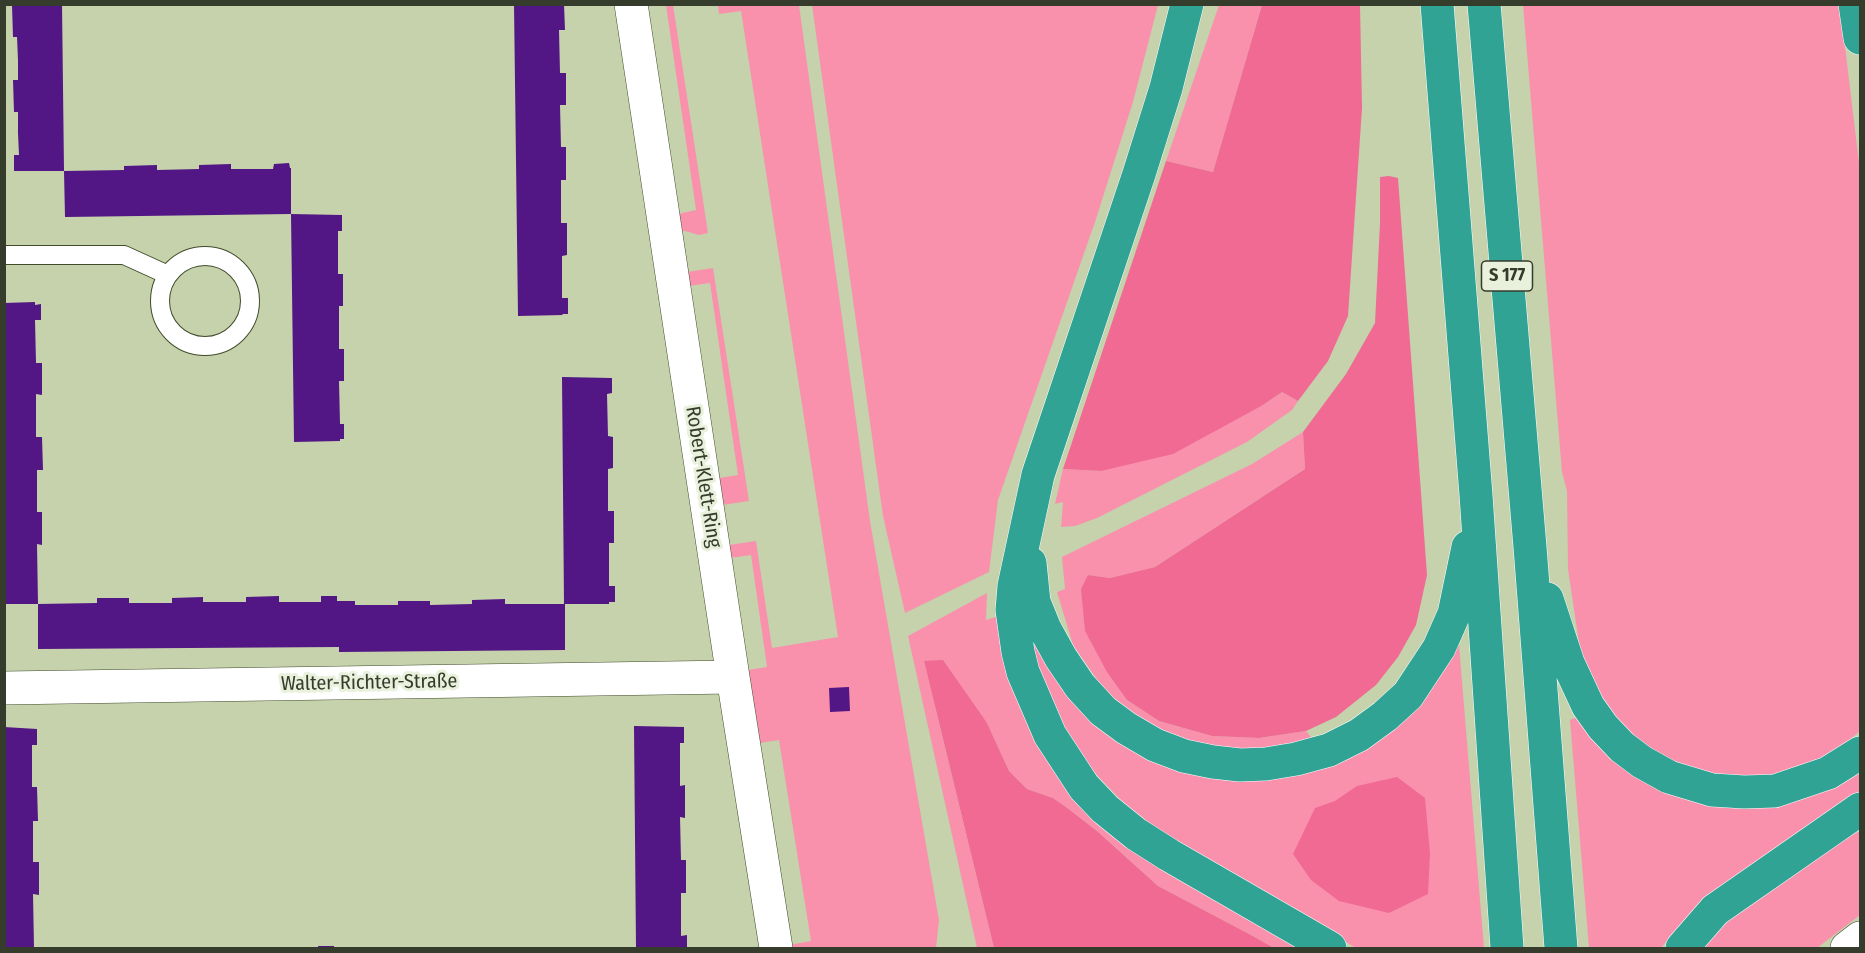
<!DOCTYPE html>
<meta charset="utf-8">
<style>
body{margin:0}
#map{position:relative;width:1865px;height:953px;overflow:hidden;background:#c5d2ac;font-family:"Fira Sans Condensed",sans-serif}
canvas{display:block}
.frame{position:absolute;inset:0;border:6px solid #363c2c;pointer-events:none}
</style>
<div id="map">
<canvas width="1865" height="953"></canvas>
<div class="frame"></div>
</div>
<script>
const c = document.querySelector('canvas').getContext('2d');
c.lineJoin = 'round';
function fillPath(path, color) {
  c.fillStyle = color;
  c.fill(path, 'evenodd');
}
function poly(rows) {
  const path = new Path2D();
  for (const r of rows) {
    if (r.length === 3) {
      path.moveTo(r[0] + r[2], r[1]);
      path.arc(r[0], r[1], r[2], 0, 2 * Math.PI);
      continue;
    }
    path.moveTo(r[0], r[1]);
    for (let i = 2; i < r.length; i += 2) path.lineTo(r[i], r[i + 1]);
  }
  return path;
}
function trace(path, color, width, dash) {
  c.strokeStyle = color;
  c.lineWidth = width;
  c.lineCap = dash ? 'butt' : 'round';
  c.setLineDash(dash || []);
  c.stroke(path);
}
function label(font, color, halo, rows, align = 'center') {
  c.font = font + ' "Fira Sans Condensed",sans-serif';
  c.lineWidth = 6;
  c.setLineDash([]);
  c.textBaseline = 'middle';
  c.strokeStyle = halo;
  c.fillStyle = color;
  for (const [text, x, y, turn = 0] of rows) {
    c.save();
    c.translate(x, y);
    c.rotate((+turn || 0) * Math.PI / 180);
    c.textAlign = isNaN(turn) ? turn : align;
    if (halo) c.strokeText(text, 0, 0);
    c.fillText(text, 0, 0);
    c.restore();
  }
}
fillPath(poly([
 [666,5,673,5,708,233,699,235,681,230,678,214,696,210],
 [718,5,799,5,870,521,939,920,936,948,791,948,789,945,811,941,779,740,759,743,748,670,767,667,751,555,730,558,729,545,756,541,772,648,838,637,741,11,719,14],
 [812,5,1158,5,1133,102,1096,219,998,500,989,572,905,613,883,516],
 [1219,5,1262,5,1213,172,1166,161],
 [1523,5,1840,5,1860,171,1860,731,1835,752,1798,771,1753,780,1711,776,1647,751,1611,716,1590,678,1579,643,1568,569,1567,491,1562,472],
 [713,268,749,501,722,505,719,478,738,475,710,283,689,286,687,272],
 [1282,392,1298,401,1292,410,1247,442,1097,518,1075,526,1061,527,1063,502,1055,504,1063,469,1101,471,1263,405],
 [1303,432,1305,469,1155,567,1110,578,1088,575,1127,700,1159,721,1212,736,1259,738,1306,731,1314,741,1271,750,1231,750,1195,745,1153,729,1112,701,1073,645,1057,592,1065,589,1062,557,1252,464],
 [987,593,986,620,996,617,1005,665,1039,742,1299,948,1274,948,1251,935,1158,886,1097,831,1066,807,1053,798,1027,789,1009,771,987,723,924,661,994,948,977,948,908,636],
 [1029,636,1186,771,1229,781,1276,778,1451,648,1459,645,1484,948,1356,948,1140,820,1092,770,1075,749,1047,695],
 [1580,716,1667,791,1860,767,1860,794,1720,889,1688,916,1661,948,1589,948,1570,720],
 [1860,831,1860,915,1817,948,1696,948,1725,917,1829,848]
]), '#f991ad');
fillPath(poly([
 [1262,5,1360,5,1362,108,1348,316,1328,361,1298,401,1282,392,1263,405,1173,454,1101,471,1063,469,1166,161,1213,172],
 [1389,176,1398,178,1427,575,1416,625,1398,657,1376,685,1336,717,1306,731,1259,738,1212,736,1159,721,1127,700,1107,672,1085,631,1081,589,1088,575,1110,578,1155,567,1305,469,1303,432,1346,374,1375,323,1380,223,1380,177],
 [943,660,987,723,1009,771,1027,789,1053,798,1066,807,1097,831,1158,886,1251,935,1274,948,994,948,924,661],
 [1397,777,1425,798,1430,853,1428,894,1389,913,1339,901,1311,880,1293,854,1315,808,1335,801,1357,786]
]), '#f06a93');
fillPath(poly([
 [62,4,64,171,124,170,124,166,157,165,157,170,199,169,199,165,231,164,231,169,273,169,274,164,289,163,290,168,291,168,291,214,65,217,64,171,14,171,14,155,19,155,18,133,18,112,14,112,13,80,18,80,18,60,17,37,13,37,12,5],
 [514,4,564,4,565,30,559,30,560,73,566,73,566,105,560,105,561,147,566,147,566,180,561,180,561,223,567,223,567,255,562,256,562,298,568,298,568,314,562,314,563,315,518,316],
 [291,214,342,215,342,231,338,231,338,274,343,274,343,306,339,306,339,349,344,349,344,381,339,381,340,424,344,424,344,439,340,439,340,441,294,442],
 [35,302,35,305,41,304,41,320,35,320,36,363,42,363,42,395,36,394,36,437,42,437,43,470,37,470,37,512,42,512,42,545,37,544,38,604,4,604,4,303],
 [562,377,612,378,612,393,607,394,608,436,613,437,613,468,608,469,608,511,614,511,614,543,609,543,609,586,615,586,615,602,609,602,609,604,565,604,565,650,339,652,339,647,38,649,38,604,97,603,97,598,129,598,129,603,172,603,172,598,203,597,203,602,246,602,246,597,279,596,279,602,321,602,321,596,337,596,337,601,355,601,355,605,398,605,398,601,430,601,430,605,472,604,472,600,505,599,505,604,564,604],
 [849,687,850,711,830,712,829,688],
 [634,726,684,727,684,743,680,743,680,786,685,785,685,818,680,817,681,860,686,860,686,893,681,893,681,936,687,935,687,948,636,948],
 [4,727,37,729,37,745,32,745,32,787,37,787,38,821,33,821,33,862,39,862,39,895,33,894,34,948,4,948],
 [318,946,334,946,334,948,318,948]
]), '#531685');
const lane = poly([
 [4,255,124,255,168,275],
 [205,301,45]
]);
const street = poly([
 [631,4,733,677,776,948],
 [4,688,733,677],
 [1847,948,1860,938]
]);
const highway = poly([
 [1187,4,1166,88,1139,174,1038,475,1014,586,1012,610,1018,652,1023,672,1050,735,1084,787,1105,809,1136,834,1169,855,1330,948],
 [1437,4,1476,495,1507,948],
 [1484,4,1530,547,1561,948],
 [1855,4,1860,38],
 [1030,563,1034,602,1045,629,1061,658,1080,686,1103,711,1126,728,1155,745,1184,756,1213,762,1240,765,1266,764,1296,759,1329,750,1359,735,1385,716,1408,695,1439,648,1454,614,1468,547],
 [1547,599,1568,663,1588,706,1603,727,1622,747,1642,762,1669,777,1712,790,1744,792,1775,791,1828,773,1860,753],
 [1682,948,1715,910,1860,809]
]);
trace(lane, '#414b2b', 20);
trace(street, '#414b2b', 34);
trace(highway, '#fff', 34);
trace(lane, '#fff', 18);
trace(street, '#fff', 33);
trace(highway, '#30a395', 33);
for (const [x, y, w] of [
 [1507,276,51]
]) {
  const box = new Path2D();
  box.roundRect(x - w / 2, y - 15, w, 30, 4.5);
  c.fillStyle = '#e9f0dc';
  c.fill(box);
  trace(box, '#363c2c', 1.5);
}
label('bold 18px', '#363c2c', null, [
 ["S 177",1507,276]
]);
label('20px', '#363c2c', '#e9f0dc', [
 ["Robert-Klett-Ring",703,477,81],
 ["Walter-Richter-Straße",369,683,-1]
]);
</script>
